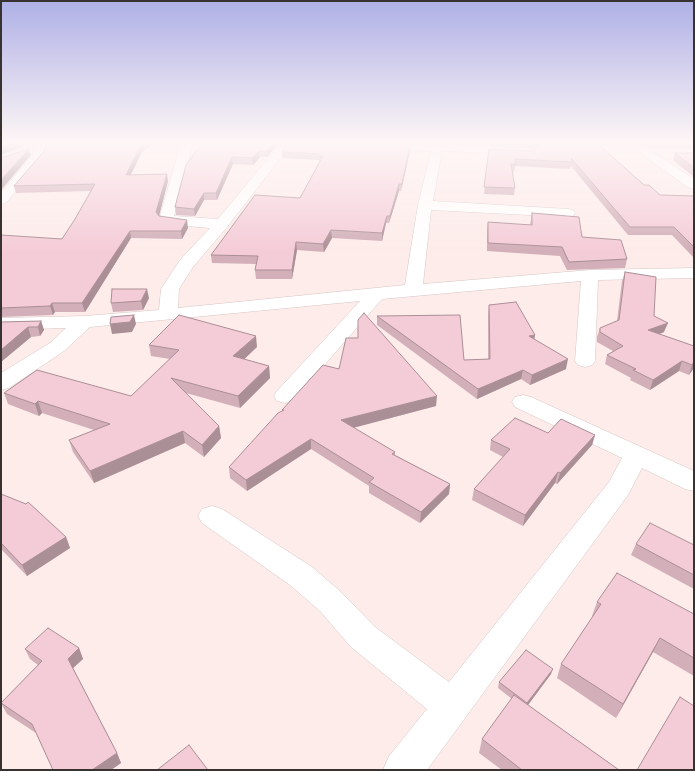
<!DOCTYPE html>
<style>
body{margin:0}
#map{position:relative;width:695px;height:771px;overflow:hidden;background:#fdecea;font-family:Commissioner,sans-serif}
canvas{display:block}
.frame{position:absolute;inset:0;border:2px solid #383231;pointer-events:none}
</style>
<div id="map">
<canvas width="695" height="771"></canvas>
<div class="frame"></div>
</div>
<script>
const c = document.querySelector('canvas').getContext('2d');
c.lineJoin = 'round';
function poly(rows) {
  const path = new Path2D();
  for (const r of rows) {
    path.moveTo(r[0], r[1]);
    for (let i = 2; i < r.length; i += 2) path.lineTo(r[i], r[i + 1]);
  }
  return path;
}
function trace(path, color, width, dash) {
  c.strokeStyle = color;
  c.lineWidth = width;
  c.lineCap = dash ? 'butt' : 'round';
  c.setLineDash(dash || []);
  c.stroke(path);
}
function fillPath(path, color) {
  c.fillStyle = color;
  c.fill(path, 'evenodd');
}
const minor = poly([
 [37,143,49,143,46,148,45,156,6,203,1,204,1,192,33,155,34,147,37,143],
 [181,143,193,143,174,216,218,219,281,143,292,143,227,227,193,267,179,289,178,308,405,285,418,205,431,151,339,146,334,143,444,143,523,149,525,151,523,153,519,154,442,151,433,201,568,209,573,210,575,213,573,216,568,217,431,210,423,284,590,270,694,268,694,278,598,280,595,361,592,365,585,367,578,365,575,361,581,281,382,299,293,401,285,403,277,401,274,396,277,391,360,301,90,327,64,351,9,388,1,390,1,373,50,343,66,328,1,330,1,318,85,316,159,310,161,289,180,260,210,228,176,225,161,222,159,219,181,143],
 [626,143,639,143,694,179,694,189,689,188,626,143],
 [523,395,531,397,694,471,694,491,685,489,642,468,628,495,427,770,383,770,389,756,427,709,351,647,320,611,290,585,202,523,198,516,202,509,212,506,222,509,312,567,342,593,375,627,449,682,609,482,622,458,515,407,512,402,515,397,523,395]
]);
trace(minor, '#d5c5c3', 1);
fillPath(minor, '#fff');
fillPath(poly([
 [46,143,154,143,142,152,131,175,168,181,159,215,188,228,182,239,131,238,85,312,55,312,53,315,1,317,1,235,62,239,75,219,91,191,16,193,14,186,45,150],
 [202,143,279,143,267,157,260,157,253,165,233,164,217,200,204,200,195,216,176,215,175,207],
 [490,143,597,143,644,185,660,195,694,196,694,258,672,235,628,235,571,166,570,169,515,166,514,172,512,171,515,188,514,195,484,194,489,149,531,151,534,149,490,145],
 [642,143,694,143,694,149,650,148],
 [410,145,410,151,401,191,399,191,389,223,386,223,382,241,332,238,324,252,297,250,292,279,256,279,255,270,256,264,212,263,211,255,300,198,319,162,319,160,282,158,282,152],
 [675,153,694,153,694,177,673,160],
 [532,213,627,259,625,268,567,270,560,256,487,251,487,230,488,222,530,225],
 [625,272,664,332,659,334,694,346,694,368,689,375,679,371,650,390,630,380,631,378,605,364,607,355,613,351,597,342,597,337,600,328,617,321,622,281],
 [149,298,143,310,113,312,111,303],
 [489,305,535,335,534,339,566,369,530,385,521,379,477,399,377,325,377,316,464,360,488,359,488,314],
 [41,321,44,330,40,336,31,337,1,362,1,322],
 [358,338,436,406,353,428,395,452,395,455,450,484,449,494,420,523,369,493,369,486,311,449,247,491,230,478,229,467,282,411,282,410,339,369],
 [149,345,257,347,244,359,269,366,270,378,240,408,186,393,219,426,221,438,204,457,185,443,94,483,73,452,69,440,94,430,42,413,39,416,8,404,4,393,131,396,170,359,151,356],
 [548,433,595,435,592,445,557,484,555,483,523,526,472,500,474,489,503,457,490,450,491,440],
 [1,494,66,537,70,548,27,576,1,549],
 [636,544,694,545,694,589,631,555],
 [597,602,694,614,694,676,653,652,616,718,557,678,561,664,593,617,592,616],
 [79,648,83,659,73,668,117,753,121,763,111,770,53,770,36,733,7,714,1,703,38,665,30,659,25,649],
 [551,674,528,705,619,770,502,770,479,753,482,739,512,699,498,688,499,682]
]), '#d2afb9');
fillPath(poly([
 [13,143,32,143,1,155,1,148],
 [144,143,154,143,142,152,127,182,126,175,141,145],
 [273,143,279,143,267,157,267,151],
 [410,145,410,151,401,191,402,184],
 [29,149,31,155,1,190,1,180],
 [259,151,260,157,253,165,252,158],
 [232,157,233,164,217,200,216,193],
 [167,174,168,181,158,220,156,212],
 [399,184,399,191,389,223,390,216],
 [204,193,204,200,195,216,194,209],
 [387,216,386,223,382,241,382,233],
 [187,220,188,228,182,239,181,231],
 [331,230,332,238,324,252,323,244],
 [130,231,131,238,85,312,82,303],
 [296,242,297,250,292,279,292,270],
 [147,289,149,298,143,310,141,301],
 [52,303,55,312,53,315,50,306],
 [134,315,136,324,132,332,112,334,110,324],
 [41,321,44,330,40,336,38,327],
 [668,323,664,332,645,340,648,330],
 [28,327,31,337,1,362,1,350],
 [535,335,533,345,529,336],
 [256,336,257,347,235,368,233,356],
 [568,359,566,369,530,385,532,375],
 [682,361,679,371,650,390,653,380],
 [694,362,694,368,689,375,692,365],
 [269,366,270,378,240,408,238,396],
 [523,370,521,379,477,399,478,389],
 [437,396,436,406,341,431,341,420],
 [38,401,42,413,39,416,35,404],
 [219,426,221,438,204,457,202,445],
 [183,431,185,443,94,483,90,471],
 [595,435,592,445,557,484,560,473],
 [311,439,311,449,247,491,246,480],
 [558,472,555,483,523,526,525,515],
 [450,484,449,494,420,523,421,512],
 [66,537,70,548,27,576,22,565],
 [660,638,653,652,616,718,623,704],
 [79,648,83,659,72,669,68,659],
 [553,669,551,674,525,709,527,703],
 [117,753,121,763,111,770,92,770]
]), '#ab8f96');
const building = poly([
 [1,143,13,143,1,148,1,143],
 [46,143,144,143,141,145,126,175,167,174,156,212,159,216,187,220,181,231,130,231,82,303,52,303,50,306,1,308,1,235,62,239,75,219,95,184,14,186,45,150,46,143],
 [202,143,273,143,267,151,259,151,252,158,232,157,216,193,204,193,194,209,175,207,186,165,202,143],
 [288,143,379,143,410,145,402,184,399,184,390,216,387,216,382,233,331,230,323,244,296,242,292,270,255,270,258,256,211,255,255,195,300,198,323,156,319,156,320,154,282,152,288,143],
 [536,143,597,143,644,185,649,185,660,195,694,196,694,247,674,227,630,227,571,158,572,162,515,159,515,165,511,164,515,188,484,187,489,149,531,151,539,146,536,143],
 [29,149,1,180,1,158,29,149],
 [675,153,694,153,694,168,675,153],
 [532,213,579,217,582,237,621,240,627,259,569,262,562,247,488,243,488,222,532,225,532,213],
 [625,272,656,277,654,316,668,323,648,330,694,346,694,362,692,365,682,361,653,380,633,370,636,369,607,355,623,346,600,332,600,328,619,320,625,272],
 [112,289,147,289,141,301,111,303,112,289],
 [516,302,535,335,529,336,568,359,532,375,523,370,478,389,377,316,460,315,464,360,490,359,489,305,516,302],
 [364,313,437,396,341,420,395,452,392,454,450,484,421,512,369,482,374,478,311,439,246,480,229,467,278,413,284,410,282,410,323,365,339,369,346,338,358,338,358,320,364,313],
 [134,315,130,322,110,324,111,317,134,315],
 [179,315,256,336,233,356,269,366,238,396,171,378,219,426,202,445,183,431,90,471,69,440,110,424,38,401,35,404,4,393,37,370,131,396,179,350,149,345,179,315],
 [41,321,38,327,28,327,1,350,1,322,41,321],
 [515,418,548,433,561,419,595,435,560,473,558,472,525,515,474,489,510,449,491,440,515,418],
 [1,494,26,504,28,502,66,537,22,565,1,543,1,494],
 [650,523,694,545,694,575,636,544,650,523],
 [617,573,694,614,694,658,660,638,623,704,561,664,601,604,597,602,617,573],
 [48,628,79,648,68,659,117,753,92,770,53,770,32,724,1,703,42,661,25,649,48,628],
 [526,650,553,669,527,703,499,682,526,650],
 [514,695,619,770,522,770,482,739,514,695],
 [680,697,694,706,694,770,637,770,680,697],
 [189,745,208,770,157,770,189,745]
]);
fillPath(building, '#f4ccd7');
trace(building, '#ab8f96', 1);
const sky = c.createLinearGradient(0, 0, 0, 251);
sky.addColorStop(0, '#afb0e6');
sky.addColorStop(0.57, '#fef6f6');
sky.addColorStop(1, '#fef6f600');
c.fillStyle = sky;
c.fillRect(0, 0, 695, 251);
</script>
